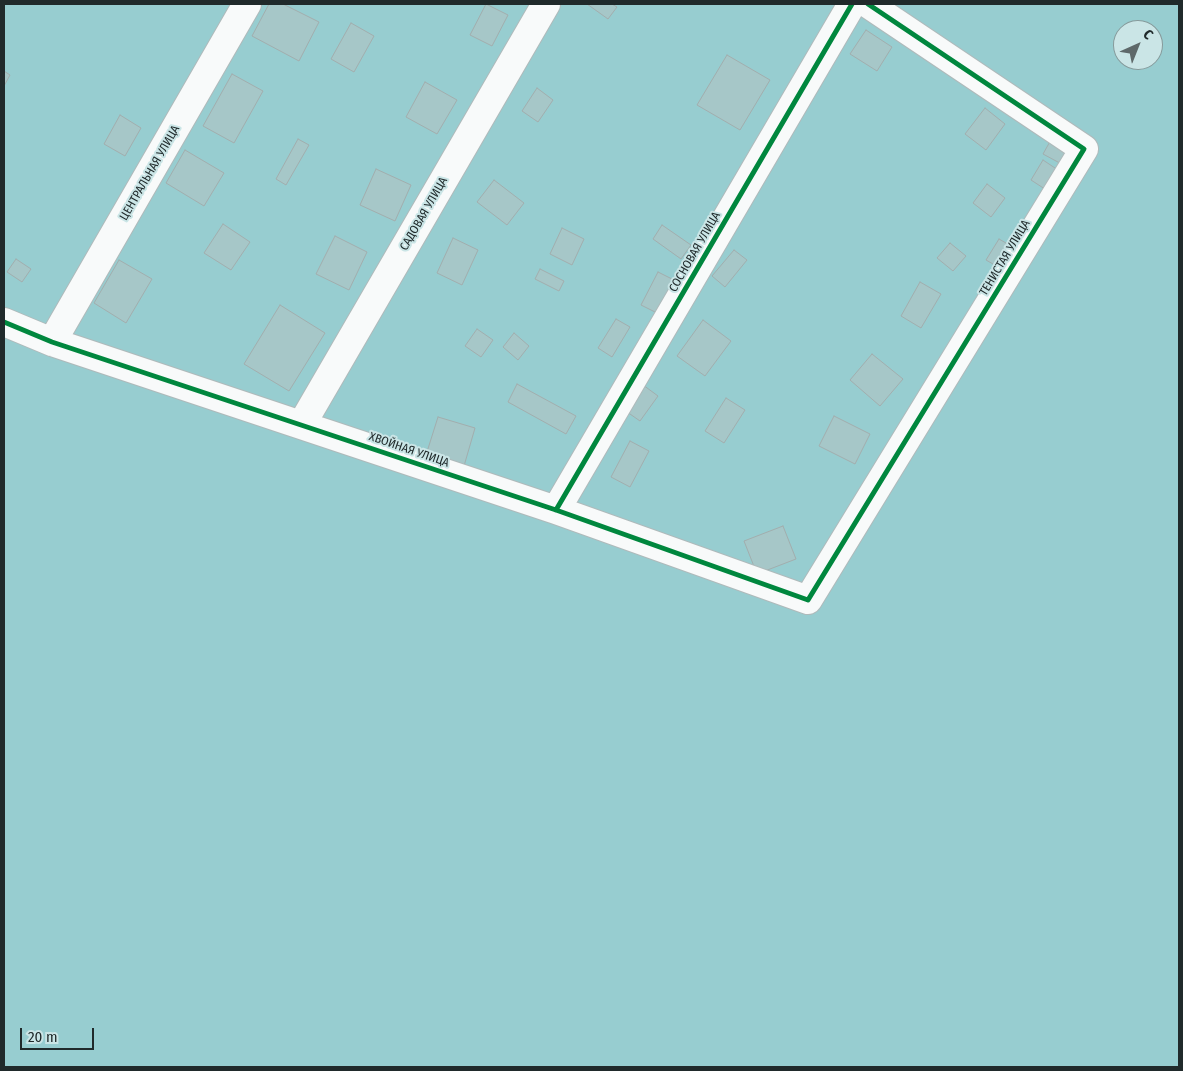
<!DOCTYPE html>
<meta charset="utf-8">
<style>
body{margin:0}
#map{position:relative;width:1183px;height:1071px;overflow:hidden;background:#d0dfe0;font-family:"Fira Sans Condensed",sans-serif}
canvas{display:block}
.frame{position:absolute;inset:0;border:5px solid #202a2b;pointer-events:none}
.north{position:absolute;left:1113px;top:20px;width:50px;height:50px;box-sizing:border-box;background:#cae5e6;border:1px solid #869a9b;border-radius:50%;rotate:44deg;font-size:14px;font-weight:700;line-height:20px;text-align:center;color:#202a2b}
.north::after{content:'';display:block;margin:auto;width:18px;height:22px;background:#5e696a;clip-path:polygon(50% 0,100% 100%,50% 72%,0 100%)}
.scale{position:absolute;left:20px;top:1028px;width:74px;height:22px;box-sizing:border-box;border:2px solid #202a2b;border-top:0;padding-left:6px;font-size:15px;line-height:18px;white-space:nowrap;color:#202a2b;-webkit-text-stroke:4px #cae5e6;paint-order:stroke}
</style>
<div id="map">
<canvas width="1183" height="1071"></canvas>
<div class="frame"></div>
<div class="north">С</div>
<div class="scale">20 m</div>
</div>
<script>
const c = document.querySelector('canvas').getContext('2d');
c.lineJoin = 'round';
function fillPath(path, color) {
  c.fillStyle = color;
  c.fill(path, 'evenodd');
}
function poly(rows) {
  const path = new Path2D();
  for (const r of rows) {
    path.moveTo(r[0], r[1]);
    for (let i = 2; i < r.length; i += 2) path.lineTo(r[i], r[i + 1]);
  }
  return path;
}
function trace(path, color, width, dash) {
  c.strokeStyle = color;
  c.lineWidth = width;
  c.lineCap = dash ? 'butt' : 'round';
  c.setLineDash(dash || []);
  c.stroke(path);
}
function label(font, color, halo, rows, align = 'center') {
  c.font = font + ' "Fira Sans Condensed",sans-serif';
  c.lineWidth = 4;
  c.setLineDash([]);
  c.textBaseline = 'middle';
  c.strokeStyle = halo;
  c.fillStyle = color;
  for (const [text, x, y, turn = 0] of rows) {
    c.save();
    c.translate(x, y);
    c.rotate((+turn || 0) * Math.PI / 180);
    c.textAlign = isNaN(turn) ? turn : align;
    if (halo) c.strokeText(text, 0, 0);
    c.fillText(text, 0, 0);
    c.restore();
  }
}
fillPath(poly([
 [4,4,1179,4,1179,1067,4,1067],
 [1123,30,1153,30,1153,60,1123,60]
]), '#97cdd0');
const building = poly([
 [269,4,283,4,319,22,299,61,252,36,269,4],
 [486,4,508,15,492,46,470,35,486,4],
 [587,4,612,4,617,7,608,19,587,4],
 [351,23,374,36,354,72,331,59,351,23],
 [866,30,892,47,877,71,850,54,866,30],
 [727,55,770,80,740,130,697,105,727,55],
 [4,71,10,75,4,86,4,71],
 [232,74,263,91,234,143,203,126,232,74],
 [425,82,457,100,437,134,406,117,425,82],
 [537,88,553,100,538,122,522,111,537,88],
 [985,108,1005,124,986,150,965,134,985,108],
 [120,115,141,128,125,156,104,144,120,115],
 [1052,138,1078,152,1069,168,1043,154,1052,138],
 [298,139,309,145,286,185,276,179,298,139],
 [185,150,224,173,204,206,166,183,185,150],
 [1043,160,1064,174,1051,193,1031,180,1043,160],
 [376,169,411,185,395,221,360,205,376,169],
 [494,180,524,203,507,225,477,202,494,180],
 [987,184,1005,198,991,217,973,203,987,184],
 [223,224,250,242,231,270,204,253,223,224],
 [662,225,691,245,681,259,653,239,662,225],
 [562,228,584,239,572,265,550,254,562,228],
 [335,236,367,252,349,290,316,274,335,236],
 [453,238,478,250,462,285,437,273,453,238],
 [999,239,1013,247,1000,268,986,260,999,239],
 [950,243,966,256,953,271,937,258,950,243],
 [734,250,747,260,725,287,712,276,734,250],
 [16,259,31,269,22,282,7,272,16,259],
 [119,260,152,279,126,323,94,303,119,260],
 [540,269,564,281,559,291,535,279,540,269],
 [658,272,674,280,657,313,641,305,658,272],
 [920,282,941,294,921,328,901,316,920,282],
 [280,305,325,333,289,391,244,364,280,305],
 [616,319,630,327,612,357,598,348,616,319],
 [703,320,731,341,705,376,677,356,703,320],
 [477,329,493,340,481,357,465,346,477,329],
 [514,333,529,346,518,360,503,347,514,333],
 [872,354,903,379,880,406,850,380,872,354],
 [639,382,658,396,640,421,620,407,639,382],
 [517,384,576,416,566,434,508,402,517,384],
 [726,398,745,410,724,443,705,431,726,398],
 [834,416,870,434,855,464,819,446,834,416],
 [438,417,475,428,464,466,426,455,438,417],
 [630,441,649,451,630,487,611,477,630,441],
 [783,526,796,559,757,574,744,541,783,526]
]);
fillPath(building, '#a6c7c8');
trace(building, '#a2aeae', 1);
const street = poly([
 [4,322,52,342,556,510,808,600,1084,149,868,4],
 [52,342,247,4],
 [302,424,546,4],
 [556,510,852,4]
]);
trace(street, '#afbabb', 30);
trace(street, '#f8fafa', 28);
trace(poly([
 [4,322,52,342,556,510,808,600,1084,149,868,4],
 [556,510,852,4]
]), '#00873e', 5);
label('12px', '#202a2b', '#cae5e6', [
 ["ЦЕНТРАЛЬНАЯ УЛИЦА",150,173,-60],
 ["САДОВАЯ УЛИЦА",424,214,-60],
 ["СОСНОВАЯ УЛИЦА",695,252,-60],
 ["ТЕНИСТАЯ УЛИЦА",1005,258,-59],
 ["ХВОЙНАЯ УЛИЦА",409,450,19]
]);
</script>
